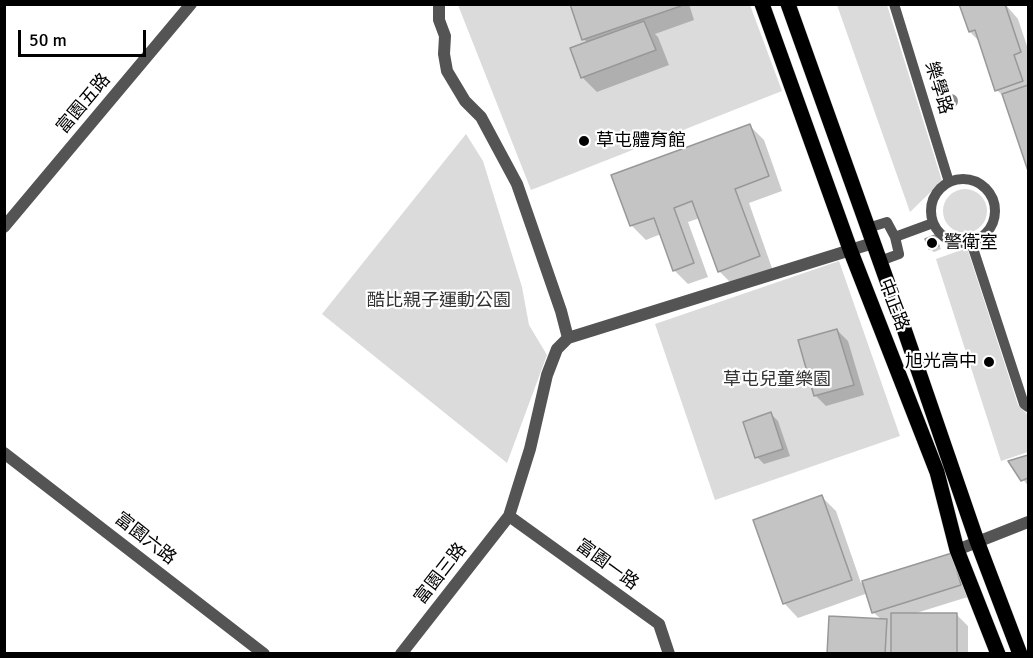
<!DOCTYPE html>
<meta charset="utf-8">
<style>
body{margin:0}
#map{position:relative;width:1033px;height:658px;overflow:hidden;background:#fff;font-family:Signika,sans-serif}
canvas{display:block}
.frame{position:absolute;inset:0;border:6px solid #000;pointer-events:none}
.scale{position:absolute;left:18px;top:30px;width:128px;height:27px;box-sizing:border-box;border:3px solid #000;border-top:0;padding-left:8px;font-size:18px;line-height:21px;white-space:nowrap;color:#000;-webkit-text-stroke:4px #fff;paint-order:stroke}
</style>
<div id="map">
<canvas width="1033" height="658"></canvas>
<div class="frame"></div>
<div class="scale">50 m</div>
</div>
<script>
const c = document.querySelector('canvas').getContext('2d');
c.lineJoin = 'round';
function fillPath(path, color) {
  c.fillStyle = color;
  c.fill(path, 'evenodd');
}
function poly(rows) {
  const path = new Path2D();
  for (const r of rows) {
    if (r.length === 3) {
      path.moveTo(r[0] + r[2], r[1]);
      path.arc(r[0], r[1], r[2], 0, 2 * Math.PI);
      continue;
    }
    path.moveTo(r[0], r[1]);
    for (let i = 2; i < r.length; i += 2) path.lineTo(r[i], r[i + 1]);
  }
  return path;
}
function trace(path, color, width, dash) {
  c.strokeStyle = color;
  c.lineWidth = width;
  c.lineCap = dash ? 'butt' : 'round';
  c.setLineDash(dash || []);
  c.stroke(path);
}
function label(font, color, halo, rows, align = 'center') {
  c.font = font + ' Signika,"Noto Sans TC",sans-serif';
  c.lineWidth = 4.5;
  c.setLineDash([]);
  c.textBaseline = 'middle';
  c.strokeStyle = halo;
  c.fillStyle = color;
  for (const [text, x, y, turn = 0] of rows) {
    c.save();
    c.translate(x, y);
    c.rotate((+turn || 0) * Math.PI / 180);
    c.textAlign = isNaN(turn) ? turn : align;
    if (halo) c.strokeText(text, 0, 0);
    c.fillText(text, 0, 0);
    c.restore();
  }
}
fillPath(poly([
 [458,5,750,5,782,91,531,190],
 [837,5,887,5,942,181,910,212],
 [466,134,483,161,522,287,529,325,547,355,507,463,322,314],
 [965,211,22],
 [967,248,1018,405,1028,415,1028,452,1001,461,936,259],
 [839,261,900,436,715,500,655,324]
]), '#dbdbdb');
fillPath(poly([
 [572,4,689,4,694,20,655,34,658,37,669,65,597,92,582,77,588,43,583,39],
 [961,4,1005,4,1018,19,1028,49,1028,166,1005,98,997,90,980,42,970,32],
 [750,126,764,140,782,191,749,203,773,271,733,285,719,271,700,218,688,222,708,277,688,284,674,270,661,234,646,240,631,225],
 [935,237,941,249,934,252,930,249],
 [837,330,848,341,864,395,826,406,815,395],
 [771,414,778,421,790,456,764,464,757,457],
 [1028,456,1028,486,1011,462],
 [822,497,836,511,861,583,951,555,971,596,913,614,957,615,968,626,968,654,829,654,882,620,873,612,868,593,798,618,784,603]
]), '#0003');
const building = poly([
 [570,4,680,4,681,6,582,40,570,4],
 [959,4,1005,4,1021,52,1014,55,1023,81,995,91,975,30,969,32,959,4],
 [644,21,656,50,581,78,570,48,644,21],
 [1028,85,1028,171,1002,94,1028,85],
 [750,124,769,176,735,189,760,256,718,272,692,201,674,208,694,263,673,271,654,218,630,226,611,175,750,124],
 [935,235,939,246,929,249,925,239,935,235],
 [837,329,854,385,814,396,798,340,837,329],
 [771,412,783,449,755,458,743,422,771,412],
 [1028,455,1028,478,1021,481,1008,461,1028,455],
 [822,495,852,580,783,604,753,520,822,495],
 [952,553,961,585,872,613,862,581,952,553],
 [891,613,957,613,957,654,891,654,891,613],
 [829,616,887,619,885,654,827,654,829,616]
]);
fillPath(building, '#c4c4c4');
trace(building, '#989898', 1.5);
const primary = poly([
 [762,4,851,252,937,472,957,550,998,654],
 [788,4,902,323,977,541,1020,654]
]);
trace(primary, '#dbdbdb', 16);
trace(poly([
 [894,4,949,182],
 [963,211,32],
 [868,228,887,222,895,237,899,254,880,261],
 [895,237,933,223],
 [971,242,1024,404,1028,407]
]), '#545454', 10);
trace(poly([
 [4,227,191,4],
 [568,338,873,243],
 [4,453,264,654],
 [509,516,659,624,669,654],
 [957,550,1028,522],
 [401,654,509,516,530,449,547,375,557,349,568,338,561,311,517,184,481,117,465,101,447,71,444,54,445,36,439,20,439,4]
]), '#545454', 12);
trace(primary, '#000', 15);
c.fillStyle = '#8e8e8e';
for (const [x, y] of [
 [951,101]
]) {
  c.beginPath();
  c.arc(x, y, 7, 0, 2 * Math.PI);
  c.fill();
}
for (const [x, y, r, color] of [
 [584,141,6,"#000"],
 [932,243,6,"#000"],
 [989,362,6,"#000"]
]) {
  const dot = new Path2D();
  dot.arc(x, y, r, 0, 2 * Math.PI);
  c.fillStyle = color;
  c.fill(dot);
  trace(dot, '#fff', 2);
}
label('18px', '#000', '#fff', [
 ["樂學路",938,88,73],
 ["富園五路",84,104,-50],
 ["中正路",893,305,69],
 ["富園六路",145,539,38],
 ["富園一路",607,565,36],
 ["富園三路",441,574,-52]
]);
label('18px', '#000', '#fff', [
 ["草屯體育館",596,141],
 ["警衛室",944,243],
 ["旭光高中",977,362,"right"]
], 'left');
label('18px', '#323232', '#fff', [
 ["酷比親子運動公園",439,301],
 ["草屯兒童樂園",777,380]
]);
</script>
